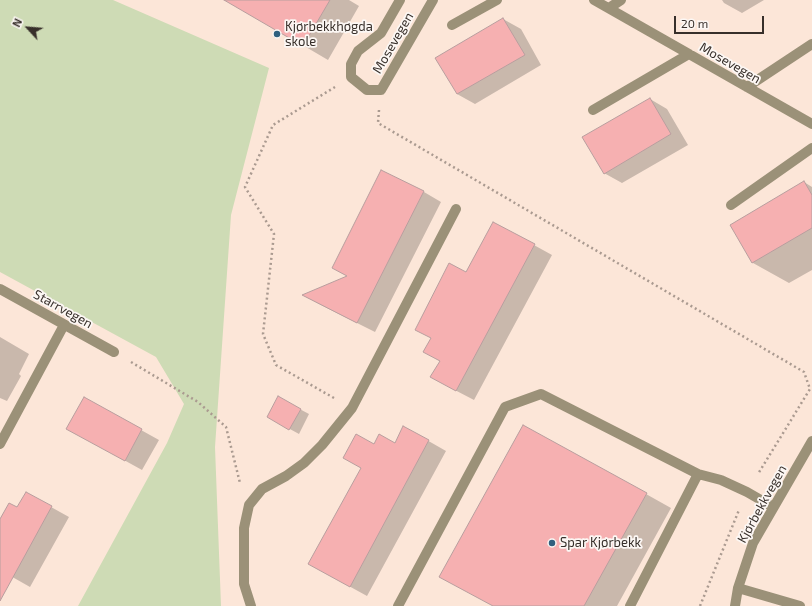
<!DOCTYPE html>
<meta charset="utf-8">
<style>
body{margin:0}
#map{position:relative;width:812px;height:606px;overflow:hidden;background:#fce6d8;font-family:"Exo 2",sans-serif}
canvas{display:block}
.north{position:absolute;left:8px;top:8px;width:40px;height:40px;-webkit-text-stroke:3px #fcf7f4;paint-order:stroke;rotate:296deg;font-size:11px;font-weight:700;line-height:16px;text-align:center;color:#372f2a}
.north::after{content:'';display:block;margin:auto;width:14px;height:18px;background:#372f2a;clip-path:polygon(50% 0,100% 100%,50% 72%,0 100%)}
.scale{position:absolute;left:674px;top:16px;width:90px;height:18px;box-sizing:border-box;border:2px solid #372f2a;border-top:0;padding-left:5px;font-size:12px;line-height:14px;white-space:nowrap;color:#372f2a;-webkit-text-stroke:3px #fcf7f4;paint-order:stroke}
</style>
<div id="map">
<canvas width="812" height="606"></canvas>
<div class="north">N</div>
<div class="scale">20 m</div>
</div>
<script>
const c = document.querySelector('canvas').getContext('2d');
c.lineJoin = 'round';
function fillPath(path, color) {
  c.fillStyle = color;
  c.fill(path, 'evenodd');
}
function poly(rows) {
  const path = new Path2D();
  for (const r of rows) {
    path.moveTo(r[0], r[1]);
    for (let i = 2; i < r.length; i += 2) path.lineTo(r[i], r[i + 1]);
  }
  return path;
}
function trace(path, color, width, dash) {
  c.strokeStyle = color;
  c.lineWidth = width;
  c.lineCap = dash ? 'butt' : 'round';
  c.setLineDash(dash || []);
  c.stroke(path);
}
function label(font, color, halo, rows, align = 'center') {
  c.font = font + ' "Exo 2",sans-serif';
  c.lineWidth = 3.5;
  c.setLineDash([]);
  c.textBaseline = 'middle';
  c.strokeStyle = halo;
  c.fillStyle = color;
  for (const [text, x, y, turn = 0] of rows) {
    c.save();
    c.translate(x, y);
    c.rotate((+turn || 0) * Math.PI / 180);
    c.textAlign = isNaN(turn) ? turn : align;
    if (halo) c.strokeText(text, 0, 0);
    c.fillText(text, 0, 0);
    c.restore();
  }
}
fillPath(poly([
 [0,0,113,0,269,68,231,215,215,447,221,606,78,606,167,443,184,404,156,357,0,272]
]), '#cedbb5');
fillPath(poly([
 [226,0,349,0,359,6,328,60],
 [722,0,764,0,742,13,724,3],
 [503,19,521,29,541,65,475,104,457,94],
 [650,99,667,109,688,145,622,183,604,173],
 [382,171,424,192,441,202,375,332,321,305,304,296,349,276],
 [804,182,812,187,812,270,789,283,753,263,731,226],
 [494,223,552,255,474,400,449,387,441,361,466,273],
 [0,337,29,354,19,374,21,376,7,401,0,398],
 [279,398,309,414,299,434,268,417],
 [404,427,446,451,367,596,327,574],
 [141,430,159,440,142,470,84,438],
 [646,494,671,508,617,606,494,606],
 [51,507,69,517,30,587,0,570,0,521,17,508]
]), '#0003');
const building = poly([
 [224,0,330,0,303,46,224,0],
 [503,18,525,55,457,94,435,58,503,18],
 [650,98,671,134,604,174,582,137,650,98],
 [381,170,424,191,357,323,302,295,347,276,332,268,381,170],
 [804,181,812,195,812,228,752,263,730,225,804,181],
 [493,222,535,244,456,391,430,377,440,361,423,352,431,338,415,330,449,263,466,272,493,222],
 [278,396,301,409,289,430,267,417,278,396],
 [84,397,142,429,125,461,66,429,84,397],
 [523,425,647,493,584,606,493,606,439,577,523,425],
 [403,426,429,440,350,587,308,564,361,468,343,458,356,434,374,444,379,434,395,443,403,426],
 [26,492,52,506,0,601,0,519,9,503,17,507,26,492]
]);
fillPath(building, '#f6b0b1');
trace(building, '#b89e9e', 1);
trace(poly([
 [379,110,378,123,804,372,810,389,758,474],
 [131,362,198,402,226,427,240,483],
 [334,398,276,365,263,334,274,234,245,187,273,125,335,87],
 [700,606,739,510]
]), '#aa9a90', 2.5, [2, 3]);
trace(poly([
 [400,0,381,33,358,51,351,64,351,77,367,90,381,90,433,0],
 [594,0,812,124],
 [609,8,621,0],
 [452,25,497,0],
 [747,87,812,44],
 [593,110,689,54],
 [731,205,812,148],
 [0,289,114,352],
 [0,444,64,325],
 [738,588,800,606],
 [251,606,244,584,244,528,249,505,262,489,286,476,304,463,322,445,352,408,456,209],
 [398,606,505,407,541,394,698,474],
 [630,606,698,474,721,480,747,492,773,507],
 [735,606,738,588,753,543,812,441]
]), '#9b9178', 10);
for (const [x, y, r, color] of [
 [277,34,4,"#30607e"],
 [552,543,4,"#30607e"]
]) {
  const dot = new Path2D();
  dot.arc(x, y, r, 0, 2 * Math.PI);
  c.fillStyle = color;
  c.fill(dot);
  trace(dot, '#fcf7f4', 1.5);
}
label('13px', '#372f2a', '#fcf7f4', [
 ["Kjørbekkhøgda",285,27],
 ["skole",285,42],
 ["Spar Kjørbekk",560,543]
], 'left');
label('13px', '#372f2a', '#fcf7f4', [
 ["Mosevegen",393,43,-60],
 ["Mosevegen",730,63,30],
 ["Starrvegen",63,309,29],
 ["Kjørbekkvegen",762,504,-61]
]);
</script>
